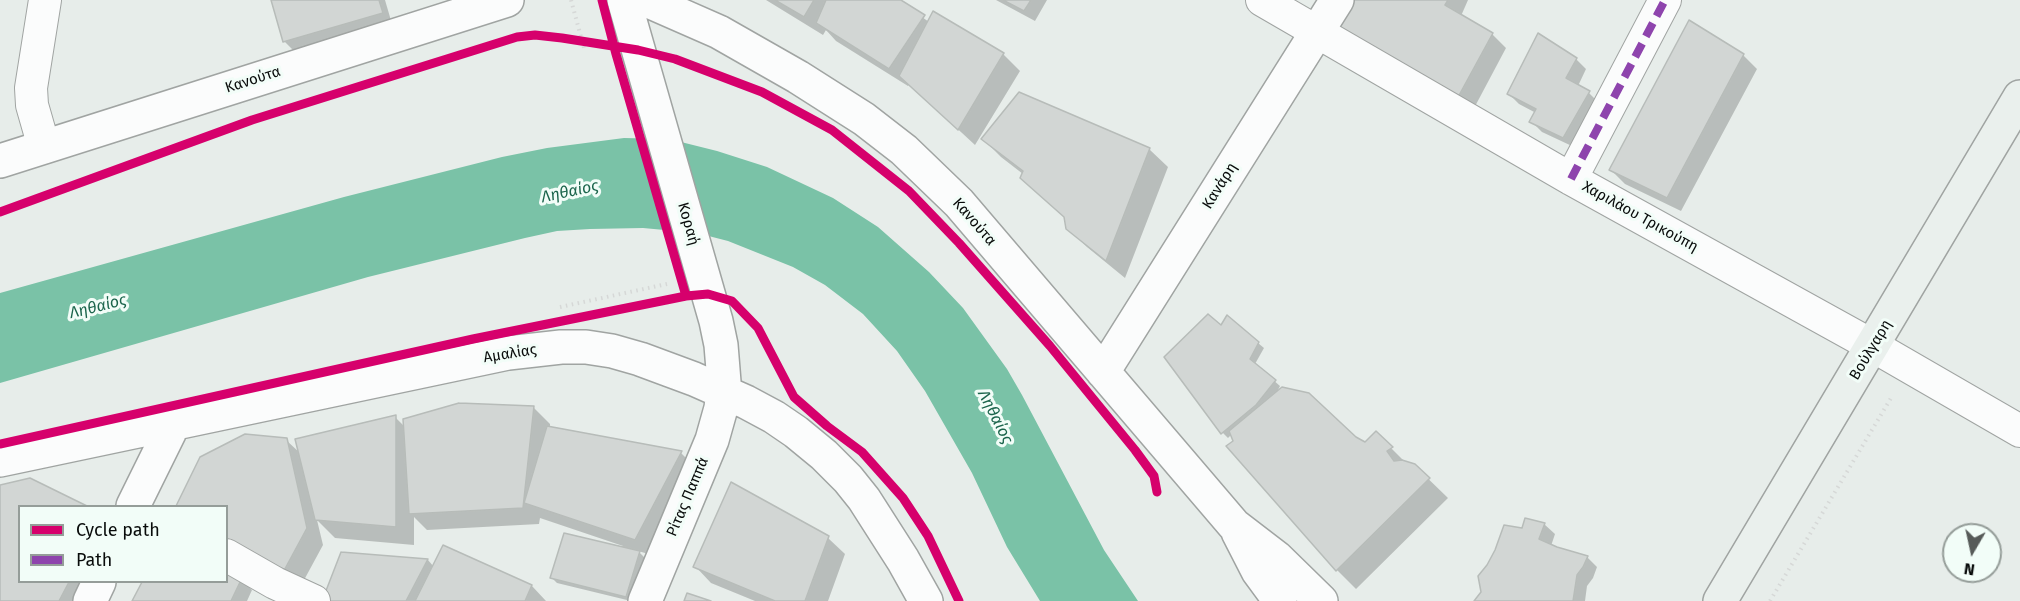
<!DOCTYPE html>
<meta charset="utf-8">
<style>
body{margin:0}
#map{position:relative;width:2020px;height:601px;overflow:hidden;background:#e7edea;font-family:"Fira Sans",sans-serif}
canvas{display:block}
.legend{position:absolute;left:18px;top:505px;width:210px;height:78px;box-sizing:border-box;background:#f2fdf8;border:2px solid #959d99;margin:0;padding:8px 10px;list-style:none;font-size:18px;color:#090c0b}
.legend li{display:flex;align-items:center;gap:12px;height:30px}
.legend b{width:30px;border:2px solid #959d99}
.north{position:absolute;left:1942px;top:523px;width:60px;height:60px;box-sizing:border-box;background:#f2fdf8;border:2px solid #959d99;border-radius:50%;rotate:189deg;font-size:16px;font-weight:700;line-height:24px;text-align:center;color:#090c0b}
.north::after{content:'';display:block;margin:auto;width:21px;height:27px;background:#575b59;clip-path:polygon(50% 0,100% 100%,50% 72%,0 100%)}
</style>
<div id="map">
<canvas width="2020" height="601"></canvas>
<ul class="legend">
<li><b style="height:8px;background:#d6006c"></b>Cycle path</li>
<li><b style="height:8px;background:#8e44ad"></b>Path</li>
</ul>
<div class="north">N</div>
</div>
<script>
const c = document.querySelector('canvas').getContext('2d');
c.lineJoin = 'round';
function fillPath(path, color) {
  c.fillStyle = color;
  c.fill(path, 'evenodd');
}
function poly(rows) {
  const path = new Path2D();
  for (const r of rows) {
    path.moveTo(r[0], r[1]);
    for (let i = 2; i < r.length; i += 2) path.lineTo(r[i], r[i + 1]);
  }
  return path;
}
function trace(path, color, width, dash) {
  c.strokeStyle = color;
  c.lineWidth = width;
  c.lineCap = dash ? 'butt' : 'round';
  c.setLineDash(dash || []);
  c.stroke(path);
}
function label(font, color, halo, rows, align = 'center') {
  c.font = font + ' "Fira Sans",sans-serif';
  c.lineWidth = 6;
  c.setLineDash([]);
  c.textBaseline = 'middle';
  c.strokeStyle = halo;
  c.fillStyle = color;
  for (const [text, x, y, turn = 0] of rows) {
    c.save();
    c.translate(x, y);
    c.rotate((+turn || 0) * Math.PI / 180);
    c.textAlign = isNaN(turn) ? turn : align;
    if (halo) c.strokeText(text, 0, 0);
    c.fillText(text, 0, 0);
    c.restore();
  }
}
fillPath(poly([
 [624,138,669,139,717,151,767,167,833,198,878,227,929,272,963,308,1007,369,1022,395,1104,550,1138,601,1040,601,1007,547,972,473,925,391,897,351,863,314,825,285,793,267,728,241,697,233,643,228,590,229,557,231,525,238,368,277,0,383,0,293,344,197,502,157,547,148]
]), '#7ac2a7');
fillPath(poly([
 [273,0,385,0,392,24,295,52,284,41],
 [766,0,898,0,929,22,934,13,1003,54,1020,71,975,145,909,84,908,86,836,41,826,30,823,35],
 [996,0,1047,0,1035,21],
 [1356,0,1468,0,1461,16,1492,34,1506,48,1472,112],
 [1743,55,1757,69,1681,211,1625,184,1611,170],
 [1576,59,1586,69,1578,86,1589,93,1599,103,1574,147,1542,132,1531,121,1536,113,1519,104,1508,93],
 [983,139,1149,149,1168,167,1125,278,1087,247,1068,228,1066,219,1023,174,1001,157],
 [1222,327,1258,343,1264,348,1255,364,1280,386,1276,394,1366,444,1376,433,1406,463,1414,465,1448,498,1356,589,1337,570,1228,447,1235,441,1232,434,1228,438,1223,433],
 [534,408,550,424,550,428,681,453,697,469,652,555,638,551,645,558,631,601,557,583,552,578,623,548,623,546,540,518,539,524,427,530,414,517,414,545,335,538,317,520,323,545,297,593,226,506,178,506,202,458,286,440,300,453,395,417,405,427],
 [30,479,83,506,20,506,20,582,97,582,87,601,0,601,0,487],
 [731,484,828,538,845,554,828,601,755,601,711,583,695,566],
 [1544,524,1555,534,1551,546,1587,557,1597,567,1593,578,1587,586,1585,601,1476,601,1523,530],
 [444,547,532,586,546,601,323,601,342,554,428,560,434,567],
 [241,579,252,590,247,601,134,601,144,582,226,582]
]), '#0003');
const building = poly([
 [271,0,379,0,383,13,283,42,271,0],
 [775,0,814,0,804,17,775,0],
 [826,0,901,0,925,15,889,69,816,23,826,0],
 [1003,0,1031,0,1024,11,1003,0],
 [1354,0,1448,0,1445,5,1493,33,1457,99,1334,29,1354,0],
 [933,11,1004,53,958,130,899,76,933,11],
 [1689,20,1744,54,1667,198,1609,170,1689,20],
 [1538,33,1577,58,1566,78,1590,91,1563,138,1529,122,1536,109,1507,94,1538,33],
 [1019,92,1150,148,1106,261,1066,229,1064,217,1020,178,1023,171,981,139,1019,92],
 [1208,314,1221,325,1227,315,1259,342,1250,359,1276,380,1256,405,1221,434,1164,357,1208,314],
 [1282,387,1309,393,1356,437,1365,442,1376,431,1393,447,1387,451,1394,461,1402,460,1415,464,1430,478,1336,571,1226,446,1233,441,1229,431,1282,387],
 [459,403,534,406,523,508,409,514,403,419,459,403],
 [396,415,396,527,315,520,295,439,396,415],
 [547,426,682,451,635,540,524,503,547,426],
 [245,434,287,438,307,528,280,578,226,546,226,506,176,506,200,457,245,434],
 [30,478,87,506,20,506,20,582,69,582,59,601,0,601,0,485,30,478],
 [731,482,829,536,805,601,775,601,693,567,731,482],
 [1525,518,1545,523,1539,539,1557,547,1588,556,1583,567,1577,575,1573,601,1474,601,1481,592,1478,576,1487,565,1495,550,1504,525,1522,528,1525,518],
 [564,533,640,551,626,597,550,578,564,533],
 [443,545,532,585,525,601,415,601,443,545],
 [341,552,428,559,406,601,322,601,341,552],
 [226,570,242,578,231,601,132,601,142,582,226,582,226,570],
 [687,593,711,601,684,601,687,593]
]);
fillPath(building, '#d2d6d4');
trace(building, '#b7bcb9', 1.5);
const minor = poly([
 [1262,0,1571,179,1873,346,2020,431],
 [44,147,32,105,31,88,45,0],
 [1571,179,1665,0],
 [226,555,275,583,314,601]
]);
const tertiary = poly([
 [624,0,716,321,721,345,724,382,721,408,712,440,645,601],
 [646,0,719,32,798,77,864,119,904,150,959,203,1234,525,1277,558,1321,601],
 [0,161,507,0],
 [1103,372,1337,0],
 [0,460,508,353,561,347,586,347,612,351,640,359,694,379,746,402,774,417,796,432,824,455,848,479,864,499,903,560,926,601],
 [133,506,174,423],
 [1238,532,1258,571,1280,601],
 [90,601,99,582]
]);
const secondary = poly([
 [1720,601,2020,97]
]);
trace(minor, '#a0a4a2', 34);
trace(tertiary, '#a0a4a2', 36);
trace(secondary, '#a0a4a2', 36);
trace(poly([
 [571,0,584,48],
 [560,307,667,284],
 [1770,601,1891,398]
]), '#d6d8d7', 4, [1.5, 4.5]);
trace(minor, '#fbfcfc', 32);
trace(tertiary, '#fbfcfc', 33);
trace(secondary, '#eaf0ed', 33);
trace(poly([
 [1571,179,1665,0]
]), '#8e44ad', 8, [15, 8]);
trace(poly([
 [0,212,252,120,517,37,535,35,562,38,638,50,675,59,762,92,832,130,909,191,959,243,1050,346,1135,450,1154,476,1157,492],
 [686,296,708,294,732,301,758,328,794,397,827,426,862,452,903,498,928,536,959,601],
 [0,444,473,339,686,296,616,54,602,0]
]), '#d6006c', 9);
label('15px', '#090c0b', '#f2fdf8', [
 ["Κανούτα",253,80,-18],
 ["Κανάρη",1220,186,-58],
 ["Χαριλάου Τρικούπη",1640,217,29],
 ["Κανούτα",974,222,49],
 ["Κοραή",688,224,74],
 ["Βούλγαρη",1871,350,-59],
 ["Αμαλίας",510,354,-9],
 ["Ρίτας Παππά",688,497,-67]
]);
label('italic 16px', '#1b654c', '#f2fdf8', [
 ["Ληθαίος",570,192,-12],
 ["Ληθαίος",98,307,-14],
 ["Ληθαίος",995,417,63]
]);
</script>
